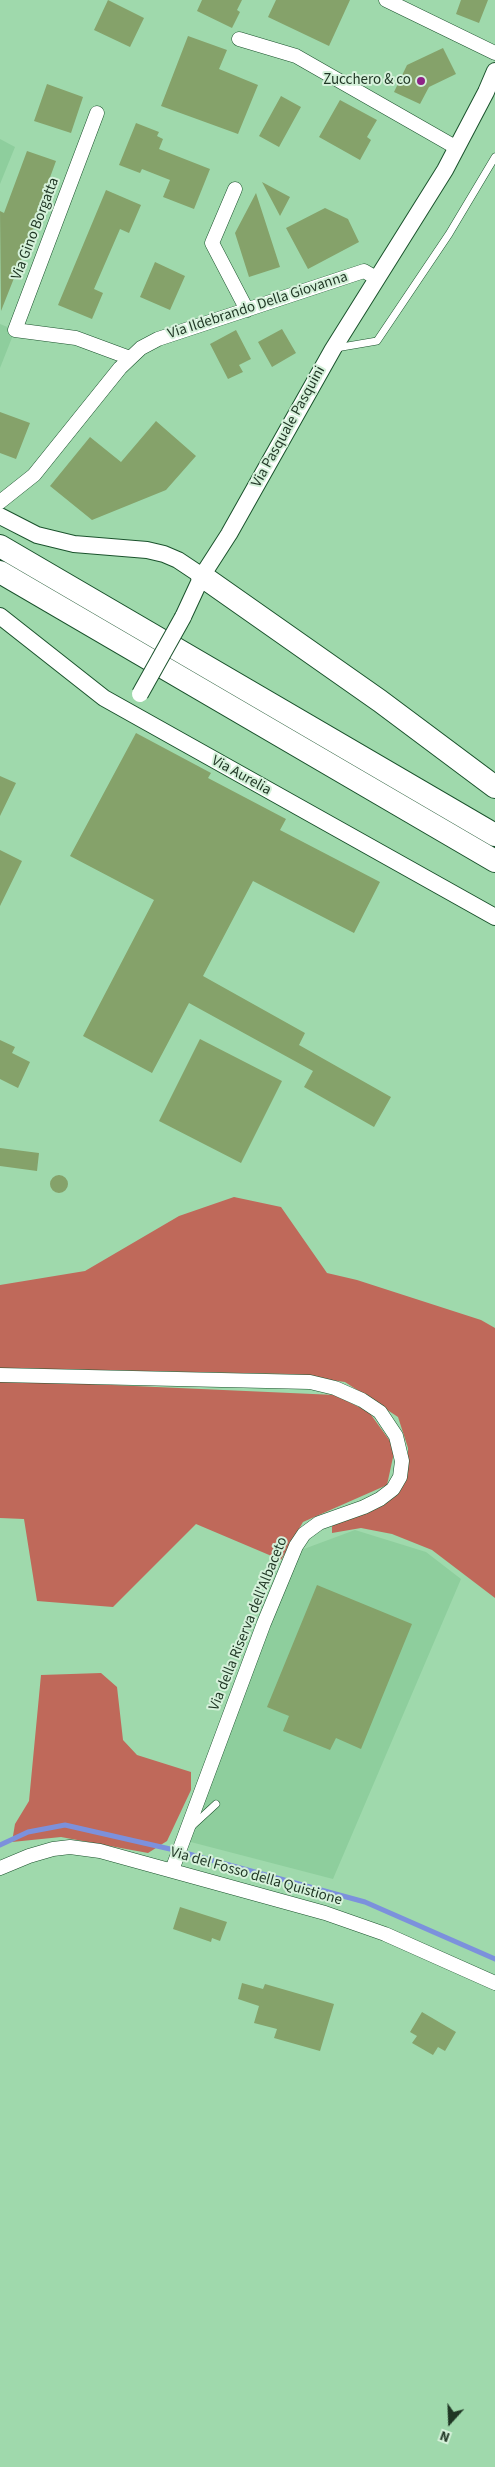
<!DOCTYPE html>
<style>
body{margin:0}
#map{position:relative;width:495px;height:2467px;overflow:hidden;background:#9fd9ac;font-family:"Source Sans 3",sans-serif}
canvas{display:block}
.north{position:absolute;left:425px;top:2397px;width:50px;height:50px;-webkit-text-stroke:4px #d5f1da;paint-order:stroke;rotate:200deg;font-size:14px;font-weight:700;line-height:20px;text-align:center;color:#1f3624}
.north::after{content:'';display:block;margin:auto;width:18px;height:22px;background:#1f3624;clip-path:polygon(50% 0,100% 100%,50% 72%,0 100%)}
</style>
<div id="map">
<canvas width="495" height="2467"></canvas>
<div class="north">N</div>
</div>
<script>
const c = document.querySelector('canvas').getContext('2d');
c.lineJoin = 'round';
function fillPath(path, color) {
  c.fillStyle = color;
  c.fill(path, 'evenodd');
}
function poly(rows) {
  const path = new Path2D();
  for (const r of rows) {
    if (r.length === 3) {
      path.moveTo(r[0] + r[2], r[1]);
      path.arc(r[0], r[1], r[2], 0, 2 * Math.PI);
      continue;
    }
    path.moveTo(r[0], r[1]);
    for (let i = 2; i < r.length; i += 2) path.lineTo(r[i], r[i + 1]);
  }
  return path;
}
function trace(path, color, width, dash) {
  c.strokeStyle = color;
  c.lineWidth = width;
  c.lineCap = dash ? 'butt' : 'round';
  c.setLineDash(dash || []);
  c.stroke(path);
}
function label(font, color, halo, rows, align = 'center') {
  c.font = font + ' "Source Sans 3",sans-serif';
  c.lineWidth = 4;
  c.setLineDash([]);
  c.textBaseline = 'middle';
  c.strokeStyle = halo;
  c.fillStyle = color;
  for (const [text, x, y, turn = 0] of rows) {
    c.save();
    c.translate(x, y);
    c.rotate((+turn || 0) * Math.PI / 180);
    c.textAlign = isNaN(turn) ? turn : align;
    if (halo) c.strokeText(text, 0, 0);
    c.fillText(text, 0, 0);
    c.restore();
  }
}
fillPath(poly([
 [0,139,15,147,0,184],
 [0,324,15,330,0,368],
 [355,1530,426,1552,461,1579,333,1879,183,1840,293,1553]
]), '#8ece9d');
fillPath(poly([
 [234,1197,281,1207,327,1273,357,1280,481,1320,495,1328,495,1598,432,1550,392,1534,361,1528,332,1533,332,1523,400,1488,408,1471,408,1448,398,1417,345,1382,289,1374,0,1368,0,1285,85,1271,179,1216],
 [0,1380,335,1395,369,1412,395,1448,387,1485,303,1522,281,1560,196,1524,113,1607,37,1601,24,1519,0,1518],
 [101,1673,117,1687,123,1740,137,1755,191,1772,191,1790,167,1841,148,1853,61,1837,12,1842,15,1824,29,1801,41,1675]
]), '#bf695a');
trace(poly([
 [0,1845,28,1832,65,1825,170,1849],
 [185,1853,365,1902,495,1959]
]), '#7c91dc', 5);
fillPath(poly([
 [108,0,144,18,130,47,94,30],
 [202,0,242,0,237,10,240,12,232,28,197,11],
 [276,0,350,0,329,46,268,17],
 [461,0,488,0,479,23,456,14],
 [188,36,227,50,219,69,258,85,238,134,161,106],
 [443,48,456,74,429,87,420,104,394,92,407,65],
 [47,84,83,97,71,133,34,121],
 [281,96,301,107,279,147,259,136],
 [340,100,377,120,367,137,371,140,360,160,319,137],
 [136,123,159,132,157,136,163,139,159,149,210,169,194,209,163,197,170,180,142,169,140,173,119,165],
 [27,151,56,161,33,224,35,225,1,311,0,211,4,213],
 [262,182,290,197,280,216],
 [106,190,141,205,129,233,120,229,94,289,103,293,92,319,58,305],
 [256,193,280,267,249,277,235,233],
 [325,208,348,219,359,242,308,269,286,228],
 [155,262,185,276,170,310,140,297],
 [282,329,296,353,272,367,258,342],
 [236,330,251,359,239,365,243,372,228,379,210,344],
 [0,412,30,423,16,459,0,453],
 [156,421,196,456,166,490,92,520,50,486,90,437,121,462],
 [136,733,211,773,208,778,286,819,280,830,380,882,354,933,253,881,203,976,305,1033,299,1045,391,1097,374,1127,304,1087,313,1071,189,1003,152,1073,83,1036,154,900,70,856],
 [0,776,16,783,0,816],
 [0,850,22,861,0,906],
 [200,1039,282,1081,241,1163,159,1121],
 [0,1040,15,1047,12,1053,30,1062,18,1088,0,1079],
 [0,1148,39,1153,37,1171,0,1166],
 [59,1184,9],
 [317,1585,412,1624,361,1749,336,1738,330,1750,283,1731,289,1716,267,1707],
 [180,1907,227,1922,220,1941,212,1938,211,1942,173,1929],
 [242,1983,263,1989,265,1984,334,2004,320,2051,274,2038,277,2029,254,2023,259,2006,238,1999],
 [422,2012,456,2032,445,2051,438,2047,433,2055,412,2043,417,2036,410,2032]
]), '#85a26a');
const service = poly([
 [336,348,377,341,449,234,495,157],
 [191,1827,216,1804]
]);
const minor = poly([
 [386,0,495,53],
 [239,39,296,56,457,148],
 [97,113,15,330,76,338,130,358],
 [235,189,212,243,247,310],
 [0,502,34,475,120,368,141,348,158,339,364,271,376,278],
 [0,1375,310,1382,335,1388,362,1400,380,1412,396,1436,402,1461,400,1477,393,1489,380,1499,364,1507,319,1523,304,1534,296,1546,264,1623,172,1870],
 [0,1868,29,1856,53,1849,70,1847,100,1851,325,1913,385,1934,495,1983]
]);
const tertiary = poly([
 [0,516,37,535,74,544,147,550,164,554,178,560,202,576],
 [0,616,104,698,495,917],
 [183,617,202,576,229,534,333,349,445,170,486,92,495,71]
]);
const trunk = poly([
 [0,546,495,835],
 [0,572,495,861],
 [202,576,380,701,495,787]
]);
trace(service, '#1a522c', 8);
trace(minor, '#1a522c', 15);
trace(tertiary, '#1a522c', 18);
trace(trunk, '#1a522c', 24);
trace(service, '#fff', 7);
trace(minor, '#fff', 14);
trace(tertiary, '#fff', 16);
trace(trunk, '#fff', 22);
const tertiaryBridge = poly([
 [140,694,183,617]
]);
trace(tertiaryBridge, '#1a522c', 18, []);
trace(tertiaryBridge, '#fff', 16);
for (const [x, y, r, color] of [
 [421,81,5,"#8e2387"]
]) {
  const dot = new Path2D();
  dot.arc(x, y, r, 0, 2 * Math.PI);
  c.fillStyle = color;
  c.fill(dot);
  trace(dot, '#d5f1da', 2);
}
label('15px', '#1f3624', '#d5f1da', [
 ["Zucchero & co",411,81]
], 'right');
label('15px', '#1f3624', '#d5f1da', [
 ["Via Gino Borgatta",36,229,-69],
 ["Via Ildebrando Della Giovanna",258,306,-18],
 ["Via Pasquale Pasquini",289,427,-61],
 ["Via Aurelia",241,776,29],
 ["Via della Riserva dell'Albaceto",249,1624,-68],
 ["Via del Fosso della Quistione",256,1877,16]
]);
</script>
